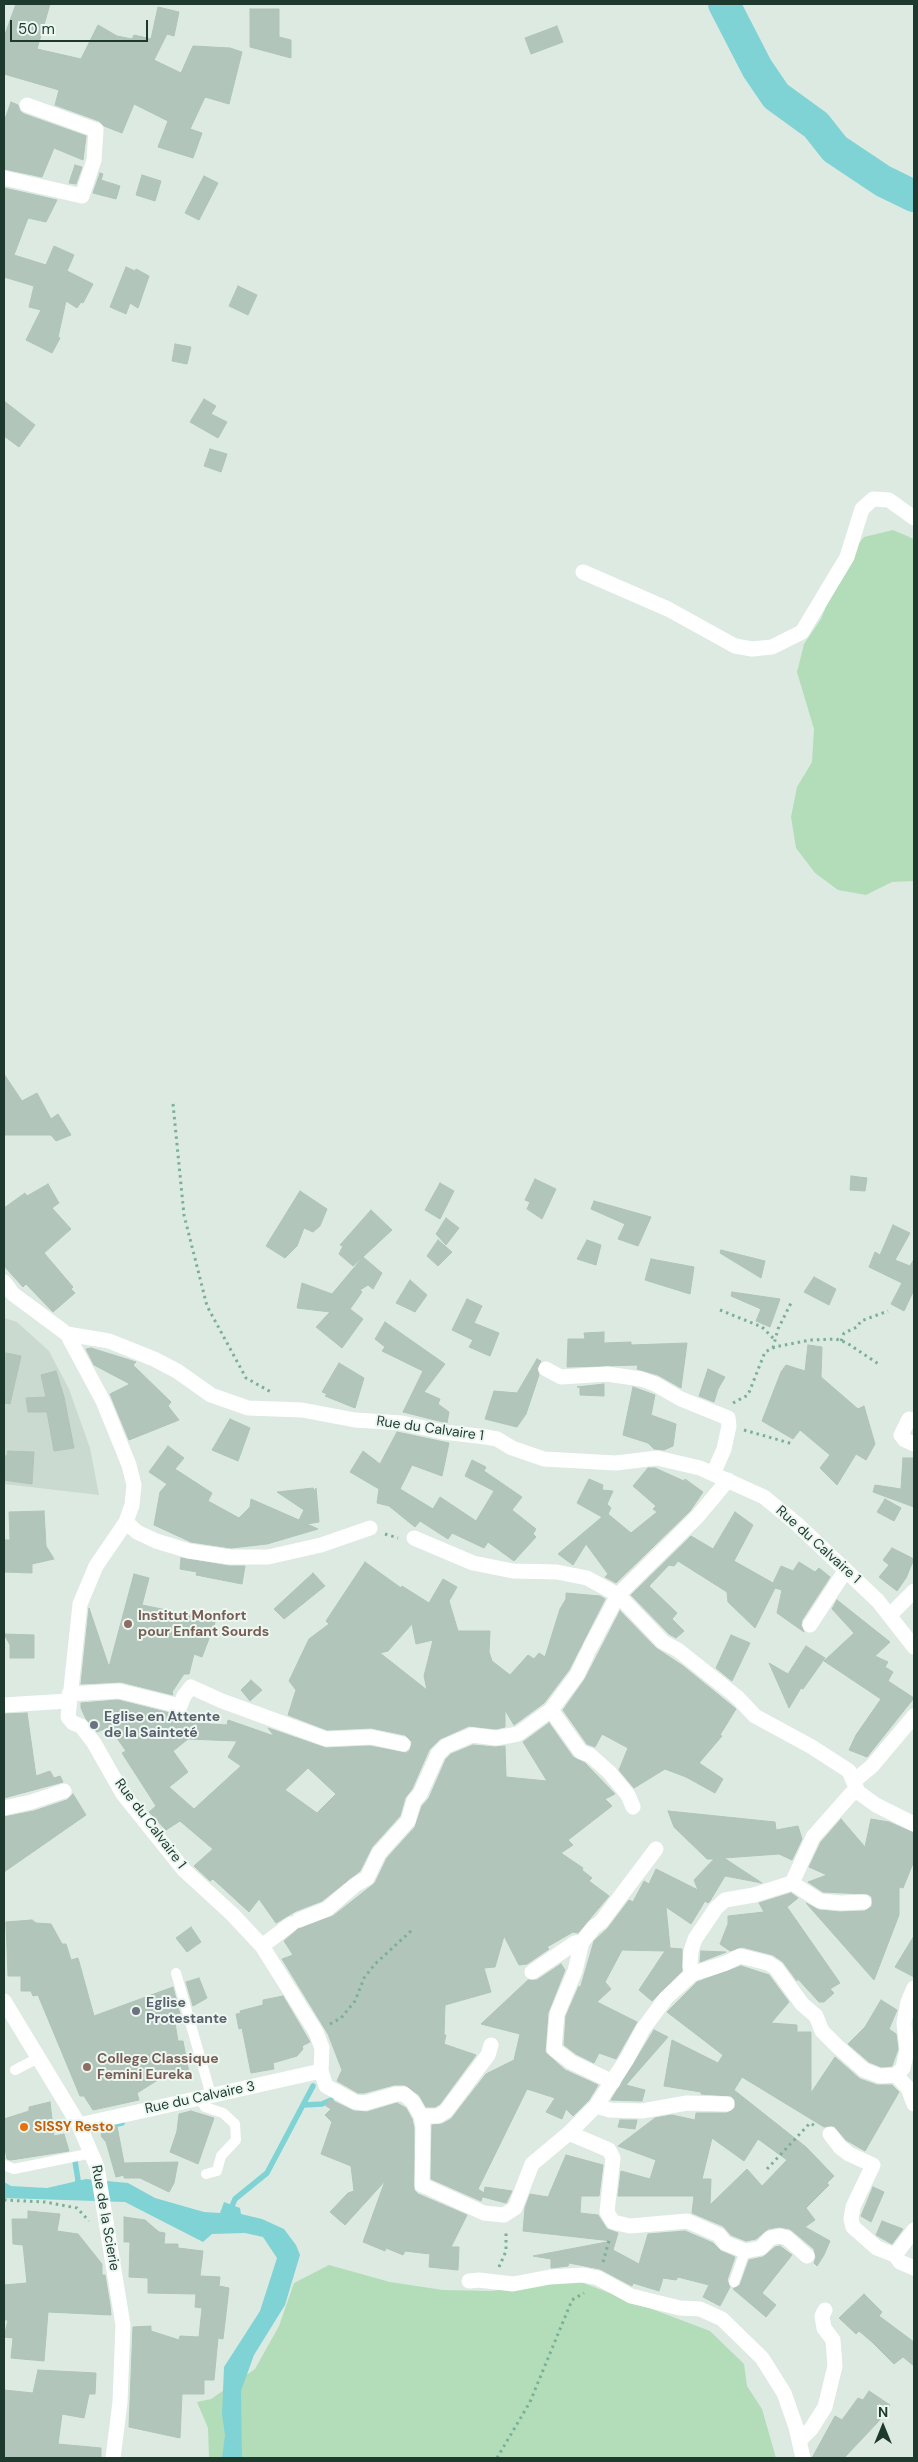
<!DOCTYPE html>
<meta charset="utf-8">
<style>
body{margin:0}
#map{position:relative;width:918px;height:2462px;overflow:hidden;background:#ddeae2;font-family:"DM Sans",sans-serif}
canvas{display:block}
.frame{position:absolute;inset:0;border:5px solid #1e3a2f;pointer-events:none}
.north{position:absolute;left:858px;top:2402px;width:50px;height:50px;-webkit-text-stroke:4px #edf7f1;paint-order:stroke;rotate:0deg;font-size:14px;font-weight:700;line-height:20px;text-align:center;color:#1e3a2f}
.north::after{content:'';display:block;margin:auto;width:18px;height:22px;background:#1e3a2f;clip-path:polygon(50% 0,100% 100%,50% 72%,0 100%)}
.scale{position:absolute;left:10px;top:20px;width:138px;height:22px;box-sizing:border-box;border:2px solid #1e3a2f;border-top:0;padding-left:6px;font-size:15px;line-height:18px;white-space:nowrap;color:#1e3a2f;-webkit-text-stroke:4px #edf7f1;paint-order:stroke}
</style>
<div id="map">
<canvas width="918" height="2462"></canvas>
<div class="frame"></div>
<div class="north">N</div>
<div class="scale">50 m</div>
</div>
<script>
const c = document.querySelector('canvas').getContext('2d');
c.lineJoin = 'round';
function fillPath(path, color) {
  c.fillStyle = color;
  c.fill(path, 'evenodd');
}
function poly(rows) {
  const path = new Path2D();
  for (const r of rows) {
    path.moveTo(r[0], r[1]);
    for (let i = 2; i < r.length; i += 2) path.lineTo(r[i], r[i + 1]);
  }
  return path;
}
function trace(path, color, width, dash) {
  c.strokeStyle = color;
  c.lineWidth = width;
  c.lineCap = dash ? 'butt' : 'round';
  c.setLineDash(dash || []);
  c.stroke(path);
}
function label(font, color, halo, rows, align = 'center') {
  c.font = font + ' "DM Sans",sans-serif';
  c.lineWidth = 4;
  c.setLineDash([]);
  c.textBaseline = 'middle';
  c.strokeStyle = halo;
  c.fillStyle = color;
  for (const [text, x, y, turn = 0] of rows) {
    c.save();
    c.translate(x, y);
    c.rotate((+turn || 0) * Math.PI / 180);
    c.textAlign = isNaN(turn) ? turn : align;
    if (halo) c.strokeText(text, 0, 0);
    c.fillText(text, 0, 0);
    c.restore();
  }
}
fillPath(poly([
 [4,1318,17,1322,49,1351,69,1389,90,1448,99,1495,4,1484]
]), '#cbdad1');
fillPath(poly([
 [893,530,914,539,914,881,892,882,866,895,838,890,815,873,796,848,791,817,797,787,812,762,814,729,797,672,804,644,821,619,844,562,864,537],
 [329,2265,390,2282,443,2290,491,2291,578,2281,710,2331,744,2364,747,2386,762,2409,776,2458,209,2458,208,2428,197,2402,211,2399,255,2369,279,2326,294,2283]
]), '#b3ddb9');
fillPath(poly([
 [86,2179,128,2183,155,2198,204,2212,220,2213,224,2202,240,2208,241,2214,262,2219,284,2229,296,2245,300,2255,285,2305,254,2355,241,2391,242,2458,222,2458,225,2435,222,2415,224,2367,260,2311,277,2258,263,2237,245,2233,212,2234,203,2242,125,2202,4,2198,4,2182,11,2186,47,2188]
]), '#80d3d4');
trace(poly([
 [304,2105,322,2104,331,2100],
 [100,2128,122,2123],
 [75,2161,78,2180,76,2188],
 [230,2211,235,2199,267,2173,313,2086]
]), '#80d3d4', 5.5);
trace(poly([
 [724,4,757,68,776,96,816,125,835,149,883,181,914,196]
]), '#80d3d4', 32);
const building = poly([
 [16,4,50,4,37,49,81,59,98,25,117,36,132,39,134,35,151,39,158,7,179,12,174,36,167,34,154,60,181,73,193,46,230,48,242,52,229,104,205,97,190,129,202,133,193,158,158,147,168,121,134,104,122,133,104,126,99,121,55,105,59,90,4,74,4,37,16,4],
 [250,9,279,9,279,37,291,40,291,58,250,47,250,9],
 [557,26,563,42,531,54,525,38,557,26],
 [11,102,18,105,20,111,24,114,86,136,83,160,54,148,42,177,4,169,4,122,11,102],
 [75,165,82,167,76,184,69,183,75,165],
 [100,173,103,174,101,180,120,186,116,199,93,193,100,173],
 [142,175,161,181,155,201,136,195,142,175],
 [204,176,218,183,199,220,185,213,204,176],
 [4,188,57,200,46,222,28,218,14,255,46,265,54,246,74,255,67,271,93,284,83,303,81,302,77,308,66,301,58,337,60,338,52,353,26,340,41,310,29,307,34,286,4,277,4,188],
 [126,267,135,271,136,269,149,276,138,308,130,303,126,314,110,307,126,267],
 [238,286,257,295,248,315,229,306,238,286],
 [175,344,191,347,187,364,172,361,175,344],
 [204,399,216,406,211,414,227,422,218,438,190,422,204,399],
 [4,401,35,425,19,447,4,436,4,401],
 [210,449,227,454,221,472,204,466,210,449],
 [4,1074,22,1101,37,1093,51,1119,58,1114,71,1135,56,1141,51,1135,4,1135,4,1074],
 [851,1176,867,1178,865,1191,850,1190,851,1176],
 [535,1179,556,1189,542,1219,527,1209,530,1202,525,1200,535,1179],
 [440,1183,454,1191,440,1219,425,1210,440,1183],
 [48,1184,59,1203,52,1208,71,1229,44,1253,73,1287,71,1289,75,1293,53,1312,26,1284,23,1287,4,1266,4,1208,25,1193,27,1196,48,1184],
 [300,1191,327,1209,320,1226,313,1232,304,1228,297,1246,285,1258,266,1246,300,1191],
 [594,1201,651,1217,638,1246,618,1239,625,1224,591,1209,594,1201],
 [371,1210,392,1230,363,1257,382,1273,373,1289,368,1285,360,1290,362,1292,350,1309,363,1319,342,1348,316,1327,330,1312,297,1308,302,1283,332,1294,363,1257,353,1266,339,1254,343,1246,340,1245,371,1210],
 [446,1218,459,1228,446,1245,436,1234,446,1218],
 [893,1225,910,1233,895,1260,910,1266,914,1259,914,1290,904,1311,891,1304,902,1283,869,1267,875,1252,880,1255,893,1225],
 [438,1240,452,1252,438,1266,427,1256,438,1240],
 [587,1240,601,1245,596,1265,577,1259,587,1240],
 [721,1250,765,1261,761,1278,720,1253,721,1250],
 [651,1259,694,1267,690,1294,645,1280,651,1259],
 [814,1277,836,1289,829,1305,804,1292,814,1277],
 [410,1280,427,1295,415,1312,396,1303,410,1280],
 [732,1292,780,1299,770,1327,756,1321,761,1309,731,1296,732,1292],
 [467,1299,482,1306,474,1323,499,1333,490,1356,469,1347,473,1340,452,1330,467,1299],
 [385,1322,445,1364,424,1392,440,1399,438,1404,449,1412,447,1423,403,1412,423,1371,382,1351,385,1347,375,1339,385,1322],
 [604,1332,604,1343,631,1342,631,1345,687,1343,681,1388,658,1375,637,1369,638,1365,567,1367,568,1339,585,1339,584,1333,604,1332],
 [808,1345,822,1347,821,1377,858,1409,864,1406,875,1444,866,1460,856,1454,837,1485,820,1468,830,1455,800,1430,793,1439,762,1421,781,1372,786,1365,805,1371,808,1345],
 [91,1348,136,1362,133,1365,171,1402,168,1406,179,1420,129,1440,110,1394,130,1384,94,1365,86,1349,91,1348],
 [6,1353,21,1356,10,1404,4,1403,6,1353],
 [537,1359,541,1361,537,1369,539,1375,526,1414,517,1427,485,1419,494,1391,517,1393,537,1359],
 [339,1363,364,1378,355,1408,325,1396,327,1394,322,1392,339,1363],
 [708,1369,725,1377,718,1389,714,1402,699,1396,708,1369],
 [56,1371,64,1397,74,1448,54,1451,47,1412,28,1412,26,1398,46,1397,41,1375,56,1371],
 [604,1384,604,1396,580,1395,580,1387,577,1387,604,1384],
 [633,1387,655,1395,651,1415,676,1424,673,1446,664,1450,654,1449,648,1443,623,1435,633,1387],
 [230,1419,250,1428,238,1461,212,1450,230,1419],
 [397,1432,449,1443,442,1476,412,1465,400,1489,433,1509,440,1497,476,1521,494,1491,465,1476,472,1460,486,1467,484,1471,522,1497,512,1510,536,1529,533,1534,536,1537,514,1561,488,1542,484,1548,452,1533,448,1539,420,1521,415,1527,389,1506,377,1503,379,1489,350,1472,363,1451,380,1464,397,1432],
 [168,1446,184,1458,175,1469,212,1493,208,1501,239,1518,250,1507,251,1499,299,1520,304,1510,277,1492,313,1488,314,1491,316,1488,319,1522,307,1524,318,1529,267,1544,231,1548,191,1542,154,1525,160,1492,167,1484,149,1472,168,1446],
 [8,1451,34,1452,32,1484,4,1480,4,1456,7,1456,8,1451],
 [903,1458,914,1458,914,1507,873,1492,875,1485,901,1489,903,1458],
 [648,1468,655,1468,684,1481,685,1479,703,1492,690,1511,616,1583,605,1577,608,1574,586,1544,573,1565,558,1554,602,1517,577,1503,589,1479,603,1485,602,1490,613,1491,607,1504,611,1508,608,1514,631,1533,657,1512,653,1509,656,1506,633,1486,648,1468],
 [885,1499,901,1508,894,1521,877,1512,885,1499],
 [44,1511,46,1546,54,1559,32,1564,32,1573,4,1572,4,1540,10,1540,9,1512,44,1511],
 [735,1512,753,1525,734,1561,773,1583,781,1566,793,1571,799,1562,815,1572,819,1568,830,1577,802,1620,801,1625,804,1632,777,1613,782,1590,775,1588,755,1628,728,1602,727,1592,678,1561,674,1566,669,1565,649,1586,677,1613,672,1619,684,1631,676,1638,669,1634,631,1595,691,1536,713,1549,735,1512],
 [892,1548,914,1559,906,1578,897,1591,879,1577,889,1565,883,1560,892,1548],
 [181,1558,229,1566,245,1566,242,1584,196,1575,197,1572,180,1569,181,1558],
 [365,1562,401,1588,402,1586,429,1603,443,1579,457,1587,449,1601,458,1631,490,1631,489,1652,492,1661,510,1675,528,1655,534,1659,539,1653,545,1657,560,1609,566,1599,566,1593,600,1596,605,1599,569,1670,544,1703,514,1725,505,1710,505,1727,496,1729,469,1726,440,1739,429,1750,412,1789,405,1798,400,1816,372,1847,360,1871,322,1901,296,1911,276,1923,259,1899,249,1912,213,1879,210,1881,194,1866,213,1849,180,1821,166,1830,153,1816,149,1812,156,1806,122,1753,126,1751,109,1727,97,1732,86,1719,81,1708,81,1703,118,1700,178,1715,180,1722,227,1725,228,1720,274,1736,268,1728,326,1748,370,1746,406,1753,410,1750,412,1742,405,1735,371,1728,327,1730,288,1715,296,1690,289,1681,309,1639,329,1624,326,1621,365,1562],
 [412,1624,416,1644,433,1640,424,1676,427,1690,380,1653,388,1651,412,1624],
 [188,1739,237,1741,228,1757,241,1766,194,1809,169,1787,188,1772,173,1751,188,1739],
 [308,1768,336,1794,317,1813,285,1790,308,1768],
 [313,1573,325,1586,284,1619,274,1609,313,1573],
 [134,1574,149,1578,142,1605,216,1620,202,1657,194,1654,189,1674,184,1674,172,1692,173,1695,121,1682,81,1684,89,1608,109,1667,134,1574],
 [837,1600,890,1642,875,1656,888,1662,885,1667,893,1672,888,1681,914,1698,867,1757,849,1750,856,1735,881,1699,824,1661,854,1633,832,1609,837,1600],
 [620,1611,656,1648,683,1666,736,1709,720,1735,722,1736,699,1763,723,1779,715,1793,686,1777,665,1769,634,1788,619,1770,628,1748,602,1734,595,1747,587,1744,563,1710,585,1679,620,1611],
 [4,1634,34,1635,34,1658,10,1658,10,1645,4,1634],
 [731,1635,750,1643,732,1681,716,1668,731,1635],
 [806,1646,825,1658,803,1689,801,1688,789,1708,769,1663,788,1674,806,1646],
 [251,1680,262,1690,250,1701,241,1690,251,1680],
 [27,1713,36,1776,50,1771,54,1778,60,1776,63,1782,4,1798,4,1714,27,1713],
 [549,1723,573,1757,585,1763,615,1794,605,1799,612,1806,568,1840,573,1845,561,1853,583,1868,582,1870,592,1878,589,1881,609,1896,578,1933,573,1932,547,1947,549,1949,527,1964,519,1965,504,1936,495,1967,484,1968,491,1992,445,2005,444,2035,446,2035,444,2044,476,2055,440,2104,435,2107,426,2107,419,2095,405,2085,394,2085,364,2093,358,2093,337,2081,342,2070,328,2034,282,1959,293,1955,284,1941,298,1929,333,1916,375,1883,387,1858,415,1827,422,1806,429,1798,446,1759,451,1754,473,1745,495,1747,505,1746,506,1777,547,1781,523,1742,549,1723],
 [73,1794,86,1815,4,1872,4,1817,34,1811,67,1800,73,1794],
 [668,1811,775,1822,776,1830,798,1826,802,1839,792,1860,779,1854,724,1858,762,1883,725,1876,710,1901,708,1903,705,1901,691,1924,666,1907,670,1948,682,1949,682,1971,652,2001,639,1990,665,1951,622,1950,605,1982,611,1989,597,2002,637,2022,616,2059,599,2053,594,2063,576,2054,564,2045,566,2016,579,1986,580,1989,594,1941,608,1928,629,1900,633,1902,644,1881,649,1884,656,1869,698,1890,694,1880,714,1859,707,1859,674,1827,668,1811],
 [841,1819,865,1847,871,1819,889,1822,914,1833,914,1861,903,1888,899,1887,899,1915,874,1980,806,1903,819,1910,840,1912,865,1911,872,1906,872,1897,868,1894,823,1892,808,1882,827,1875,809,1867,821,1842,841,1819],
 [791,1893,798,1898,787,1907,840,1983,830,1989,834,1993,824,2002,819,2002,797,1978,797,1981,783,1962,773,1955,742,1947,730,1951,720,1944,728,1924,728,1916,764,1912,759,1903,791,1893],
 [32,1920,36,1923,51,1924,62,1944,66,1944,71,1960,78,1958,94,2016,173,1987,180,2014,174,2017,178,2041,183,2041,189,2073,161,2078,137,2093,139,2100,93,2110,84,2096,80,2096,38,1995,33,1996,31,1991,21,1991,21,1976,8,1976,6,1922,32,1920],
 [191,1927,201,1942,187,1952,176,1938,191,1927],
 [914,1936,914,1977,895,1967,914,1936],
 [701,1951,726,1952,700,1962,701,1951],
 [561,1964,565,1970,548,2013,545,2052,565,2070,598,2085,589,2100,573,2116,566,2109,562,2119,546,2112,555,2098,527,2089,478,2189,484,2193,485,2187,512,2191,506,2203,483,2197,484,2193,481,2201,431,2179,432,2125,442,2124,451,2119,486,2074,514,2060,520,2034,481,2024,528,1980,537,1980,561,1964],
 [741,1966,769,1975,789,2002,771,2023,797,2025,797,2032,811,2032,811,2093,835,2057,860,2079,877,2085,892,2085,899,2092,865,2151,846,2140,834,2126,824,2127,742,2077,734,2090,806,2147,834,2176,827,2183,829,2185,806,2208,815,2220,805,2227,830,2241,824,2255,817,2266,814,2263,816,2257,814,2249,790,2229,779,2227,768,2229,756,2239,746,2241,731,2235,723,2226,692,2213,694,2196,618,2196,621,2171,650,2179,656,2160,618,2146,655,2118,672,2115,695,2120,696,2113,727,2113,735,2108,735,2100,731,2096,701,2094,701,2092,664,2086,672,2040,718,2063,723,2055,667,2012,697,1982,741,1966],
 [712,2138,744,2161,758,2139,787,2160,762,2186,747,2169,710,2205,711,2179,702,2179,712,2138],
 [199,1978,207,1998,193,2006,186,1982,199,1978],
 [283,1996,310,2042,302,2046,303,2049,297,2056,273,2063,274,2069,251,2073,242,2028,239,2029,236,2014,241,2013,240,2011,263,2005,263,2000,283,1996],
 [881,2000,897,2010,889,2029,896,2034,898,2049,892,2066,881,2067,869,2062,848,2044,865,2027,881,2000],
 [654,2030,668,2037,626,2085,645,2090,642,2101,611,2100,654,2030],
 [329,2099,354,2111,367,2112,397,2103,406,2108,412,2119,414,2128,414,2190,418,2194,467,2215,451,2247,459,2247,458,2270,429,2267,430,2254,405,2251,403,2255,386,2248,385,2251,363,2242,385,2181,345,2225,330,2212,348,2193,354,2191,351,2166,321,2154,332,2122,325,2115,331,2109,326,2106,329,2099],
 [50,2102,54,2136,64,2134,69,2151,11,2160,7,2159,4,2143,4,2119,29,2111,29,2107,50,2102],
 [191,2111,214,2118,198,2164,170,2152,177,2131,179,2114,191,2111],
 [620,2120,637,2120,635,2129,618,2127,620,2120],
 [117,2126,124,2163,178,2162,174,2183,169,2192,140,2178,124,2178,124,2175,116,2177,106,2142,101,2136,103,2129,117,2126],
 [566,2155,603,2165,599,2196,581,2196,580,2213,598,2215,607,2229,618,2233,613,2250,639,2264,648,2234,685,2231,713,2243,721,2251,735,2257,727,2280,730,2287,720,2306,703,2297,709,2285,678,2277,676,2280,663,2278,659,2291,633,2283,632,2286,600,2269,569,2263,568,2266,551,2268,551,2259,533,2256,612,2241,523,2231,525,2208,530,2194,548,2197,566,2155],
 [873,2187,884,2192,871,2222,861,2216,873,2187],
 [28,2211,60,2214,57,2231,78,2234,102,2264,102,2275,105,2275,110,2305,111,2315,48,2312,44,2361,11,2358,13,2338,4,2337,8,2320,4,2320,4,2285,27,2283,23,2245,13,2244,12,2219,28,2219,28,2211],
 [124,2217,145,2220,159,2232,165,2233,164,2244,178,2244,178,2248,203,2251,200,2276,220,2277,219,2286,229,2288,223,2339,218,2338,214,2380,204,2380,204,2394,182,2394,180,2438,129,2427,133,2327,151,2326,151,2331,179,2340,180,2336,199,2337,202,2308,195,2307,196,2294,148,2293,148,2278,129,2277,130,2242,124,2242,124,2217],
 [882,2221,903,2229,892,2244,876,2235,882,2221],
 [780,2246,792,2255,762,2293,776,2305,766,2317,733,2289,740,2285,749,2260,763,2257,775,2247,780,2246],
 [864,2294,882,2312,879,2316,914,2342,914,2366,903,2357,894,2364,872,2342,859,2331,856,2334,839,2318,864,2294],
 [38,2370,96,2373,95,2394,89,2394,84,2418,62,2414,58,2444,101,2448,101,2458,4,2458,4,2390,33,2393,38,2370],
 [869,2391,890,2405,878,2422,844,2458,812,2458,835,2416,842,2420,858,2398,863,2400,869,2391]
]);
fillPath(building, '#b2c5bb');
trace(building, '#afc4b8', 1);
trace(poly([
 [173,1104,184,1215,207,1306,246,1378,271,1392],
 [720,1310,762,1327,775,1340],
 [841,1341,844,1333,857,1327,861,1321,888,1311],
 [773,1348,778,1329,792,1301],
 [733,1403,748,1395,765,1352,775,1347,810,1340,836,1339,847,1343,880,1365],
 [744,1430,793,1444],
 [385,1534,398,1538],
 [330,2024,341,2018,355,2001,364,1978,375,1964,412,1930],
 [767,2169,810,2123,817,2127],
 [4,2200,45,2202,77,2208,89,2221],
 [603,2262,610,2237],
 [499,2267,506,2251,506,2230],
 [497,2458,530,2402,572,2300,584,2293]
]), '#7bb098', 3, [2.5, 4]);
trace(poly([
 [176,1973,211,2095],
 [15,2070,38,2058],
 [199,2098,205,2107,223,2113,235,2124,236,2140,221,2156,217,2171,206,2174],
 [4,2165,14,2169,92,2153],
 [734,2282,745,2251]
]), '#fff', 10);
trace(poly([
 [4,178,82,196,94,160,96,130,27,105],
 [583,572,668,609,735,646,752,649,772,647,802,632,847,557,862,509,873,499,889,500,914,518],
 [4,1282,13,1294,67,1334,103,1401,129,1465,134,1485,132,1505,126,1522,96,1566,80,1604,68,1717,73,1723,81,1726,94,1743,123,1794,184,1870,232,1914,262,1946,316,2032,322,2048,321,2071,326,2086,355,2102,365,2103,396,2094,404,2094,413,2102,421,2116,423,2127,422,2185,484,2213,504,2215,515,2208,532,2164,569,2133,596,2106,627,2059,643,2029,666,1998,692,1974,726,1963,740,1956,768,1963,776,1968,802,2004,816,2016,822,2031,837,2046,864,2070,880,2076,896,2075,903,2068,907,2050,904,2023,908,2002,914,1988],
 [67,1334,109,1341,154,1359,177,1371,211,1395,248,1408,302,1410,355,1420,402,1423,443,1432,486,1437,497,1439,512,1448,544,1459,616,1463,657,1458,700,1468,764,1497,797,1524,878,1601,914,1647],
 [546,1369,561,1377,607,1374,641,1379,655,1384,681,1399,728,1418,729,1426,724,1449,713,1474],
 [909,1419,901,1435,905,1440,914,1444],
 [126,1522,137,1532,156,1541,189,1551,230,1557,268,1557,321,1545,370,1528],
 [414,1538,473,1563,513,1571,557,1572,587,1578,618,1595,697,1517,728,1480],
 [890,1615,914,1591],
 [810,1625,845,1571],
 [590,1648,618,1595,663,1642,678,1650,737,1697,755,1716,812,1747,849,1771,858,1792,876,1805,914,1824],
 [69,1694,119,1691,180,1706,184,1696,191,1687,222,1701,326,1739,371,1737,403,1744],
 [4,1705,68,1701],
 [551,1710,581,1752,590,1755,609,1772,628,1795,633,1807],
 [854,1781,872,1766,914,1716],
 [4,1808,31,1802,64,1791],
 [792,1883,820,1901,841,1903,864,1902],
 [299,1920,327,1909,355,1885,367,1878,379,1853,408,1821,414,1801,420,1794,438,1754,446,1746,472,1735,496,1738,518,1734,551,1710,577,1675,587,1654],
 [262,1946,291,1924],
 [532,1972,575,1943,582,1942],
 [692,1974,690,1966,691,1951,695,1939,716,1908,725,1900,754,1895,792,1883,813,1837,851,1794,858,1792],
 [4,2001,79,2125,97,2167,123,2325,120,2402,113,2458],
 [896,2075,908,2088,914,2104],
 [613,2082,571,2062,554,2049,557,2014,575,1971,582,1942,594,1927,601,1922,656,1849],
 [596,2106,610,2110,642,2111,687,2103,727,2104],
 [421,2116,438,2116,446,2111,488,2055,491,2045],
 [79,2125,321,2071],
 [569,2133,609,2150,613,2158,607,2212,613,2222,630,2226,687,2221,719,2235,725,2243,745,2251,761,2248,770,2238,780,2236,787,2238,807,2256],
 [830,2134,840,2147,849,2154,873,2165,853,2207,851,2219,853,2227,877,2248,895,2255,900,2262,914,2268],
 [895,2255,914,2230],
 [469,2281,479,2280,513,2284,550,2277,583,2275,598,2278,631,2296,680,2308,700,2309,722,2319,762,2358,784,2393,796,2427,803,2458],
 [799,2441,811,2429,825,2407,835,2366,833,2340,824,2328,822,2316,825,2310]
]), '#fff', 15);
for (const [x, y, r, color] of [
 [128,1624,5,"#8d6e63"],
 [94,1725,5,"#6b7280"],
 [136,2011,5,"#6b7280"],
 [87,2067,5,"#8d6e63"],
 [24,2127,5,"#e8710a"]
]) {
  const dot = new Path2D();
  dot.arc(x, y, r, 0, 2 * Math.PI);
  c.fillStyle = color;
  c.fill(dot);
  trace(dot, '#edf7f1', 2);
}
label('14px', '#1e3a2f', '#edf7f1', [
 ["Rue du Calvaire 1",430,1429,8],
 ["Rue du Calvaire 1",818,1545,42],
 ["Rue du Calvaire 1",150,1824,53],
 ["Rue du Calvaire 3",200,2098,-12],
 ["Rue de la Scierie",105,2218,80]
]);
label('bold 14px', '#785e54', '#edf7f1', [
 ["Institut Monfort",138,1616],
 ["pour Enfant Sourds",138,1632],
 ["College Classique",97,2059],
 ["Femini Eureka",97,2075]
], 'left');
label('bold 14px', '#5b616d', '#edf7f1', [
 ["Eglise en Attente",104,1717],
 ["de la Sainteté",104,1733],
 ["Eglise",146,2003],
 ["Protestante",146,2019]
], 'left');
label('bold 14px', '#c56008', '#edf7f1', [
 ["SISSY Resto",34,2127]
], 'left');
</script>
